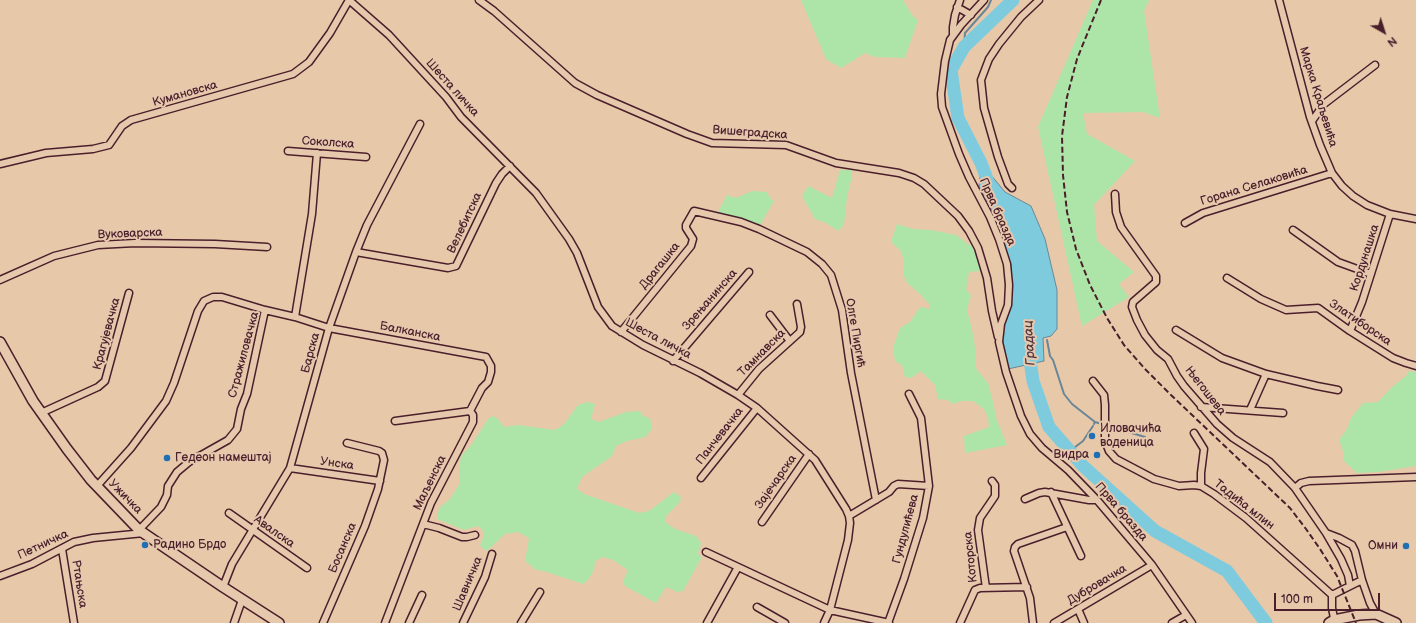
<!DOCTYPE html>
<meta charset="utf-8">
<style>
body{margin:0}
#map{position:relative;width:1416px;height:623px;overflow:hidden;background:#e7c9aa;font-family:"Balsamiq Sans",sans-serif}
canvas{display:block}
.north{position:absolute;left:1364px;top:12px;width:40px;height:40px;-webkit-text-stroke:3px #e6c8ad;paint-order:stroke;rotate:141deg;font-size:11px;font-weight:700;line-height:16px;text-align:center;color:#4a1f2b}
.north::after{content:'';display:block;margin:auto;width:14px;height:18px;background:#4a1f2b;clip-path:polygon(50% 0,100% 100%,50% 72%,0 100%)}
.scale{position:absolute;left:1274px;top:593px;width:106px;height:18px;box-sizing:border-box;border:2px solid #4a1f2b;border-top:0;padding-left:5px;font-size:12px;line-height:14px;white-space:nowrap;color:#4a1f2b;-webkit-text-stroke:3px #e6c8ad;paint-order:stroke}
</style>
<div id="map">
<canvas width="1416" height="623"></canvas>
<div class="north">N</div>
<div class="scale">100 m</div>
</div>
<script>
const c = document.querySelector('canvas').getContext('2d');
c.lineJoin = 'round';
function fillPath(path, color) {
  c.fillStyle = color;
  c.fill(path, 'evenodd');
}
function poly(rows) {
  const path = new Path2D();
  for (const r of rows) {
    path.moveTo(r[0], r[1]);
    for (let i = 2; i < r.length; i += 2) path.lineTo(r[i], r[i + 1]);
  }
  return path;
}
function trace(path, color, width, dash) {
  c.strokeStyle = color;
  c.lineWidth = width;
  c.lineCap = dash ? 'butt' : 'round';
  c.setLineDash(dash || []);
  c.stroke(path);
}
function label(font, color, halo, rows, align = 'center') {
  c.font = font + ' "Balsamiq Sans",sans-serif';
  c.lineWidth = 4;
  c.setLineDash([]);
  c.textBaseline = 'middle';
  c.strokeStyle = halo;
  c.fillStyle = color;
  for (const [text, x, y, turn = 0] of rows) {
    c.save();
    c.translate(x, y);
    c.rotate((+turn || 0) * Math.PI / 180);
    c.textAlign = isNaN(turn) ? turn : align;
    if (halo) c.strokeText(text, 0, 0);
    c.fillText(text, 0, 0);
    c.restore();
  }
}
fillPath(poly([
 [801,0,903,0,912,15,918,20,905,58,875,57,865,53,841,68,826,59],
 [1093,0,1149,0,1144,11,1160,118,1143,112,1083,113,1087,134,1135,161,1094,205,1097,241,1134,272,1119,284,1129,297,1082,326,1038,127],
 [840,170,851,170,851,180,847,197,844,224,839,231,824,222,815,219,802,196,808,186,832,198],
 [752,191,767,192,770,198,774,201,760,225,718,212,727,195,736,198],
 [897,224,913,229,931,230,956,235,963,240,967,244,972,245,977,256,981,271,969,272,966,289,971,296,967,309,974,339,976,357,975,365,977,370,988,383,993,402,996,418,1007,445,965,453,964,436,989,427,988,417,984,409,973,401,961,401,952,404,948,400,938,399,935,385,921,371,911,378,905,377,902,365,895,361,893,348,900,328,910,322,920,307,930,309,930,305,918,292,907,283,904,276,903,258,901,251,891,242],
 [1409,371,1416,372,1416,466,1378,472,1357,473,1344,461,1343,451,1339,440,1347,429,1351,418,1363,403,1378,402,1392,387,1407,375],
 [588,402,595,404,591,419,599,422,626,412,640,411,643,416,650,418,652,429,645,437,627,441,616,446,612,456,582,477,577,489,584,494,639,513,649,511,674,492,681,497,680,502,665,517,665,522,675,529,696,536,701,543,700,549,697,553,702,557,683,591,678,592,666,587,656,603,625,586,623,581,628,570,613,560,603,557,595,561,594,570,588,580,583,584,544,571,536,570,525,561,529,538,518,532,505,534,487,551,480,546,484,535,482,529,477,526,464,530,437,519,439,508,450,499,460,483,459,469,461,456,472,444,488,419,493,416,497,418,504,427,518,425,555,430,564,424,578,405]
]), '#ade5a9');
const water = poly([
 [981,163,1005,192,1031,206,1045,239,1057,290,1057,329,1051,336,1043,338,1044,361,1008,369,1002,337,1003,329,1009,312,1012,295,1011,265,989,204,979,186,981,163]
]);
fillPath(water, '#7fcbde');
trace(water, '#6a8696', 1);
trace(poly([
 [964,47,965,33,988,7,991,0],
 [1047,340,1050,356,1053,360,1064,394,1072,404,1095,422,1094,424],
 [1095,422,1145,437],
 [1070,451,1083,441,1093,426]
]), '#6a8696', 2);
trace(poly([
 [987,179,981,163,958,118,951,70,964,47,1013,0],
 [1028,347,1033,381,1049,427,1083,466,1155,531,1227,571,1266,623]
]), '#7fcbde', 13);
const minor = poly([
 [349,0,389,35,446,97,461,117,536,193,569,239,577,253,598,307,612,326,643,345,700,373,738,395,757,408,815,460,846,509,849,516,850,523,848,540,830,610,824,623],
 [479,0,494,11,575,83,597,95,687,134,712,143,786,145,836,163,899,173,914,178,924,184,958,216,969,231,978,248,987,278,992,311,998,337],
 [984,0,961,25,950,40,945,61,941,94,942,107,959,154,969,177,990,217,999,239,1007,264,1009,285,1008,305,1001,324,999,342,1006,372,1021,416,1030,434,1042,448,1068,470,1097,500,1152,565,1192,623],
 [1279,0,1310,117,1320,145,1332,173,1342,186,1353,196,1367,205,1390,214,1416,219],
 [957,7,971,15],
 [953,34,953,27,955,15,960,0],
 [1312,121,1324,104,1375,65],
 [288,151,366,157],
 [0,164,46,153,93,149,109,145,122,126,131,120,293,74,309,62,330,33,349,0],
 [1012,188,1008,184,998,157,984,108,981,80,989,59,999,44,1021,17,1039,0],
 [1115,194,1116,212,1121,227,1156,276,1156,282,1133,302,1132,307,1137,320,1145,335,1157,350,1168,359,1177,376,1184,386,1217,424,1233,438,1270,462,1295,488,1326,533,1341,559,1348,575,1350,586],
 [1185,223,1203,213,1332,173],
 [1293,230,1338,262,1371,274],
 [356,252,448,268,456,266,496,183,502,174,510,166],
 [1227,278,1261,299,1286,310,1318,308,1350,331,1393,358,1406,363,1416,366],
 [0,280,54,256,98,245,135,243,215,244,267,247],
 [770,315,789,340],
 [295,317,312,214,317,153],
 [1176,330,1222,358,1266,374,1317,386,1338,390],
 [1350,331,1362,302,1390,214],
 [621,332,691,246,693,239,686,228,686,225,694,211,741,222,759,229,807,252,822,264,831,275,842,310,851,373,876,500],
 [673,361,749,272],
 [1093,381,1104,395,1105,405,1105,441,1109,451,1116,459,1154,479,1179,486,1194,485,1201,486,1214,494,1246,518,1332,595],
 [738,395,759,369,800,332,801,327,797,304],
 [1201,407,1283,413],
 [1250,410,1266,374],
 [41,413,98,387,105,381,129,293],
 [395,421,470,411],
 [1194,433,1204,449,1201,473,1201,486],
 [290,468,380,481],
 [701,478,757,408],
 [97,486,131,448,166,401,174,383,198,311,204,301,213,297,222,297,265,310,295,317,329,328,486,357,491,366,491,372,488,382,482,388,470,411,473,415,473,422,431,503,385,623],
 [1295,488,1301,483,1309,481,1416,477],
 [1051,492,1081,556],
 [1025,499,1039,493,1045,492,1089,500,1097,500],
 [229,513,307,568],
 [849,516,889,492,894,486,898,484,929,486],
 [762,522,809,454],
 [423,524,439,528,462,537,467,537,475,535],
 [139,530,161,507,167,495,168,486,177,472,189,462,228,440,237,429,241,409,247,394,265,310],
 [1326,533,1339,538,1352,545,1355,551,1362,580,1370,603,1376,614],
 [62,549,74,623],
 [706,552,830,610,889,623],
 [0,576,32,564,74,542,93,538,144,533],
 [223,587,232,564,290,468,329,328,356,252,367,225,420,124],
 [986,588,978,530,980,518,995,496,995,485,992,481],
 [1332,595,1362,580],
 [1332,595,1332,608,1335,623],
 [757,607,785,623],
 [1078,609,1084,623],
 [234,623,242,600],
 [323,623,365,526,378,489,384,460,382,453,379,451,347,443],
 [409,623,422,595],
 [463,623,485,577,492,554],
 [521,623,540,592],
 [707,623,738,567],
 [888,623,904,579,923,518,929,486,921,418,909,394],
 [960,623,975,590,980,588,1027,587],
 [1033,623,1030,598,1014,551,1015,547,1018,544,1067,527],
 [1054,623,1152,565],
 [1172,623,1186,615]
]);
const secondary = poly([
 [0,342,33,401,67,449,91,480,139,530,223,587,279,623],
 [1329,623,1334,620,1359,615,1376,614,1396,623]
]);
trace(minor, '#4a1f2b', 9);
trace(secondary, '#4a1f2b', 12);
trace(minor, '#e6c8ad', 6);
trace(secondary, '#e6c8ad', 9);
trace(poly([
 [1101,0,1077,59,1067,97,1062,136,1063,175,1067,212,1076,249,1090,285,1107,318,1124,345,1146,370,1171,395,1290,508,1306,529,1320,549,1337,576,1356,623]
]), '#4a1f2b', 2, [6, 3]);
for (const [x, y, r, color] of [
 [1092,436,4,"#1f6fb2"],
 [1097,455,4,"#1f6fb2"],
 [167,458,4,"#1f6fb2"],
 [145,545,4,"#1f6fb2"],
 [1406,546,4,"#1f6fb2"]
]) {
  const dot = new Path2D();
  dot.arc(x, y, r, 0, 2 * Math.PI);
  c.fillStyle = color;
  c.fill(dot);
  trace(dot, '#e6c8ad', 1.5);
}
label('12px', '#4a1f2b', '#e6c8ad', [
 ["Шеста личка",452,88,48],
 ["Кумановска",185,94,-16],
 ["Марка Краљевића",1318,97,73],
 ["Вишеградска",750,133,4],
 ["Соколска",328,143,4],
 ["Горана Селаковића",1254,186,-17],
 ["Прва бразда",997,212,66],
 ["Велебитска",465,223,-65],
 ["Вуковарска",130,234,-2],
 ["Кордунашка",1365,258,-72],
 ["Драгашка",660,266,-51],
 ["Зрењанинска",710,300,-49],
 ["Златиборска",1360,323,34],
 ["Балканска",410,332,11],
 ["Олге Пиргић",855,333,80],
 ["Крагујевачка",107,334,-75],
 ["Шеста личка",658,339,28],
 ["Барска",311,353,-75],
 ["Тамнавска",762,353,-45],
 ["Стражиловачка",244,355,-75],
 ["Његошева",1205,391,52],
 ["Панчевачка",720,436,-52],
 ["Унска",337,464,8],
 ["Зајечарска",776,482,-55],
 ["Маљенска",430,483,-64],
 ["Ужичка",125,497,46],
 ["Тадића млин",1244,505,38],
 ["Прва бразда",1121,512,49],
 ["Гундулићева",906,529,-75],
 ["Авалска",274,532,35],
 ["Петничка",43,545,-25],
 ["Босанска",343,548,-67],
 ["Которска",971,557,-96],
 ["Ртањска",79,584,81],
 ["Шавничка",468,584,-67],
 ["Дубровачка",1097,585,-31]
]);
label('12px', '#4a1f2b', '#e6c8ad', [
 ["Иловачића",1100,429],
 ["воденица",1100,443],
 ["Видра",1089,455,"right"],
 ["Гедеон намештај",175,458],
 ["Радино Брдо",153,545],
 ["Омни",1398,546,"right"]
], 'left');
label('italic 13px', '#523946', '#e6c8ad', [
 ["Градац",1030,343,-94]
]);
</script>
